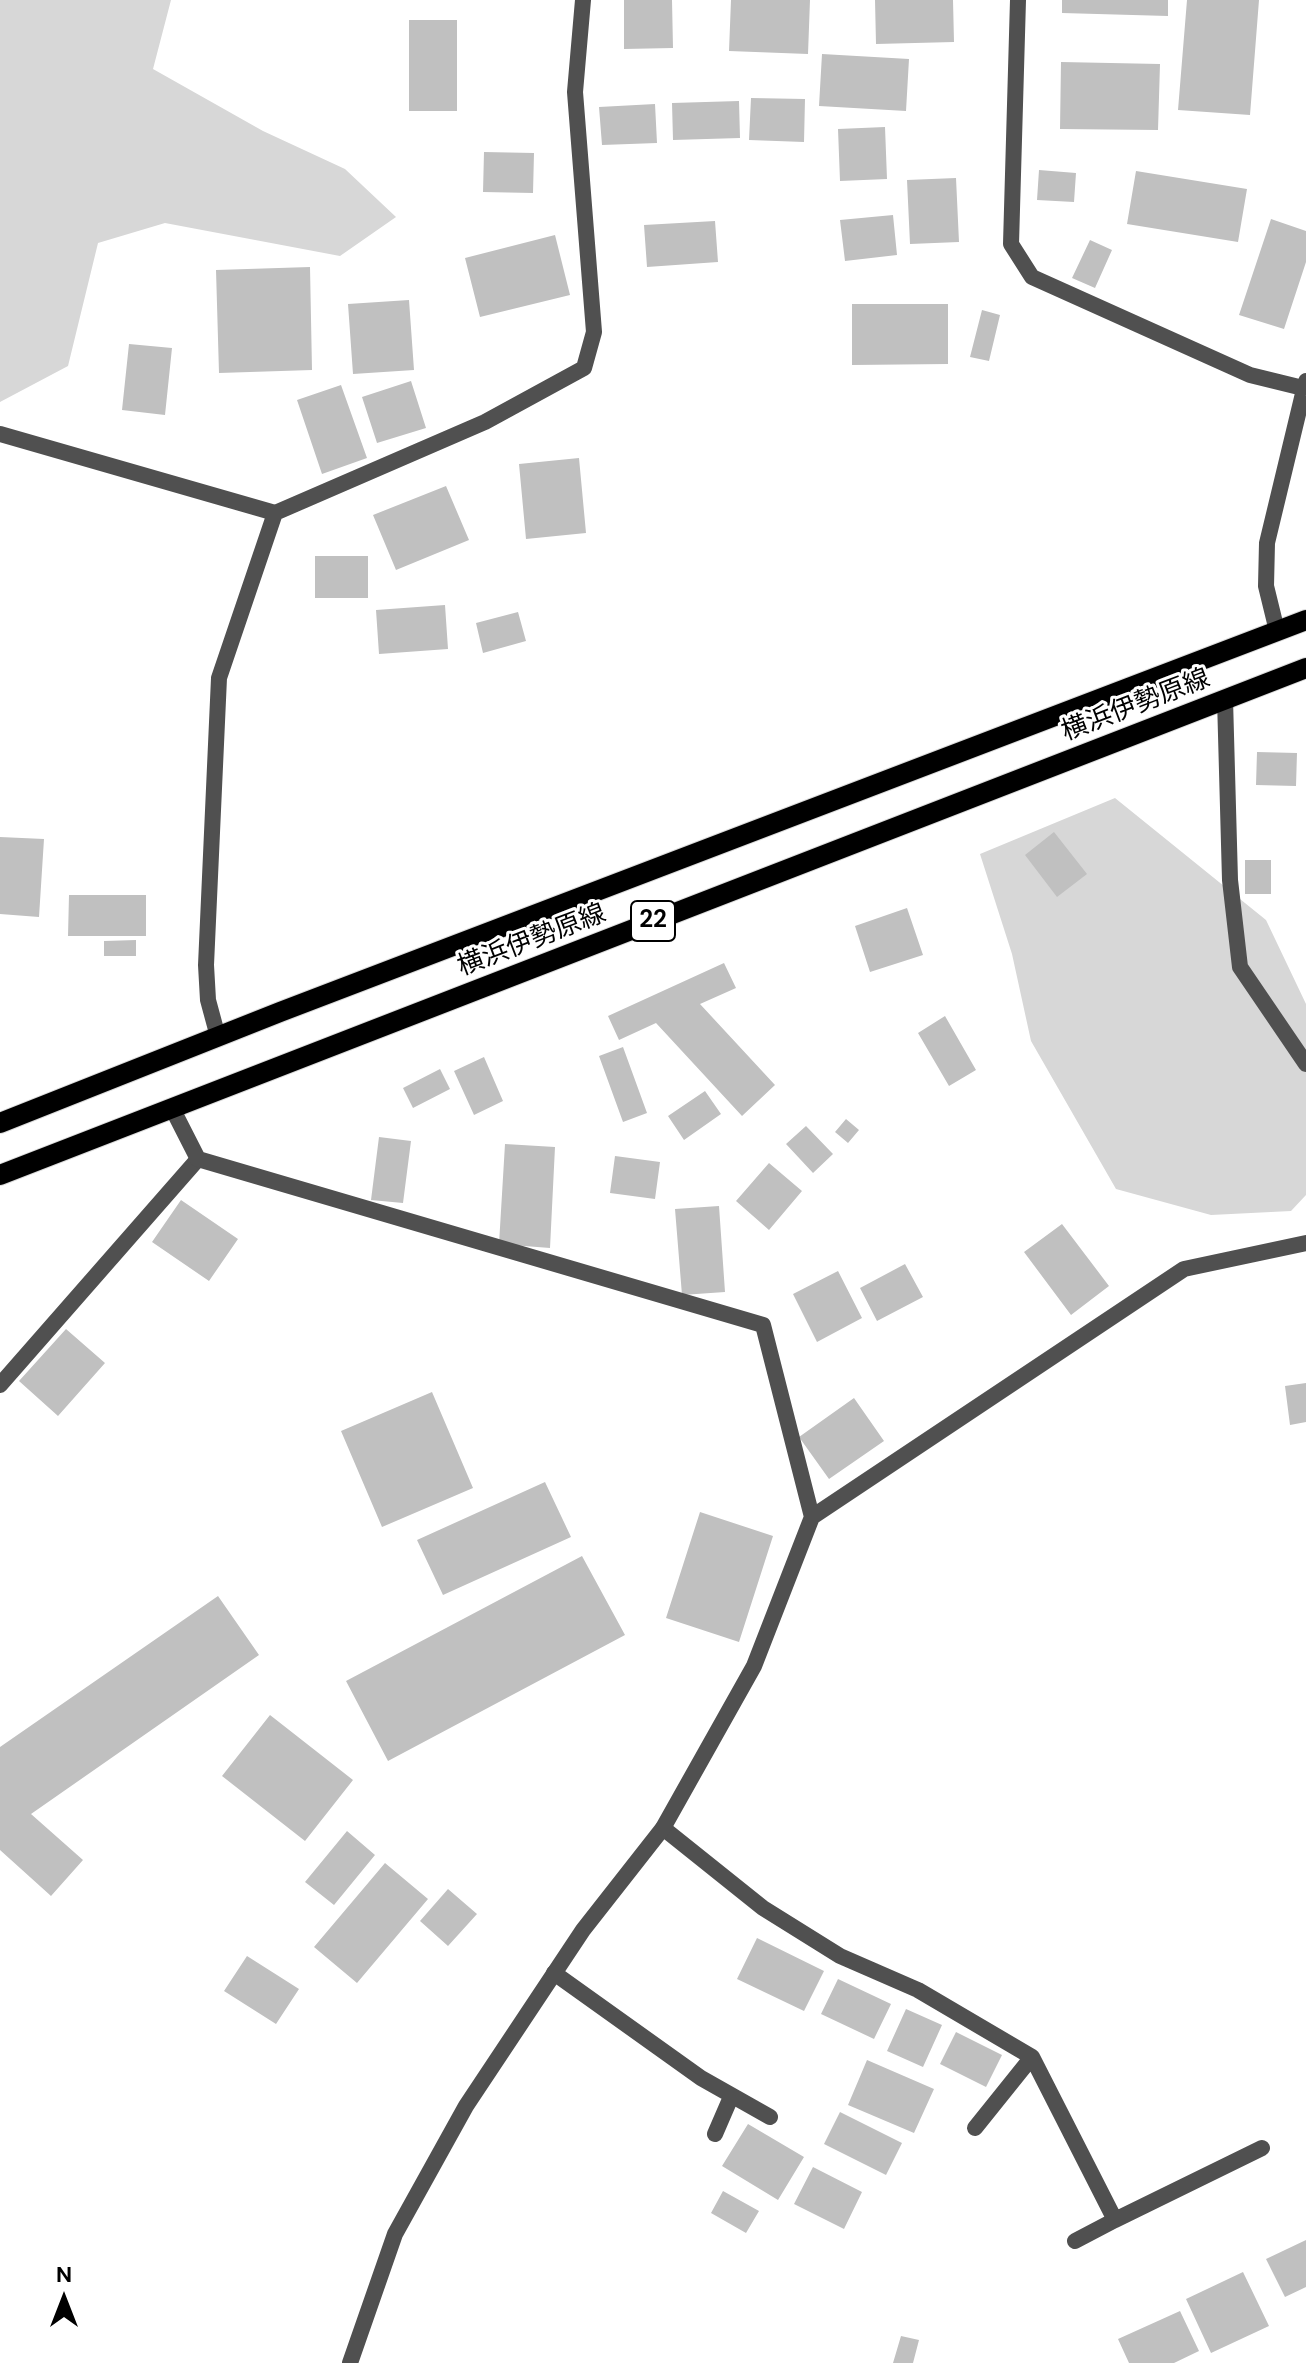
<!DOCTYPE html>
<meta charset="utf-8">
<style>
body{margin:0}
#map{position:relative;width:1306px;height:2363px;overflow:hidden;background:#fff;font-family:"DM Sans",sans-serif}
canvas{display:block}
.north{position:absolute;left:24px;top:2259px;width:80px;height:80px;-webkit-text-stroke:6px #fff;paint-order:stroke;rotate:0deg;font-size:22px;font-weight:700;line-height:32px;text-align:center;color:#000}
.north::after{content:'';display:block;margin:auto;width:28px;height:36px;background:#000;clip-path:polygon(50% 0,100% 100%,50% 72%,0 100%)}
</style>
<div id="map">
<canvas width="1306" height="2363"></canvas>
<div class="north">N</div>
</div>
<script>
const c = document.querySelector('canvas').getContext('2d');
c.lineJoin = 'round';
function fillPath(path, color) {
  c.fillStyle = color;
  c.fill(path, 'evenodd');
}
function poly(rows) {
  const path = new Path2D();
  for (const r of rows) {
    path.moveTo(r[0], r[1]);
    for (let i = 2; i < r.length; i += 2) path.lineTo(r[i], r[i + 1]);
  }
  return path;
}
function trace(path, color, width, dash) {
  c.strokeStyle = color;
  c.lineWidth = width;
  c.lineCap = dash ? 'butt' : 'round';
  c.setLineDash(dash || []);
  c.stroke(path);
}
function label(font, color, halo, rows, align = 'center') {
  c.font = font + ' "DM Sans","Noto Sans JP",sans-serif';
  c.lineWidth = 6;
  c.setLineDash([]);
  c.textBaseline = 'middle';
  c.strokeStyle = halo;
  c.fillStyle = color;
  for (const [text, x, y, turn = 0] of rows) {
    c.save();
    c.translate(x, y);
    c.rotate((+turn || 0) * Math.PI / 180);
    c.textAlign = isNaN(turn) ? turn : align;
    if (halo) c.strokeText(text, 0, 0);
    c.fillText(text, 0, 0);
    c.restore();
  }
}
fillPath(poly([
 [0,0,171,0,153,69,263,131,345,169,396,217,340,256,165,223,98,243,68,366,0,402],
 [1115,798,1266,920,1306,1004,1306,1195,1291,1211,1211,1215,1116,1189,1031,1041,1012,954,980,854]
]), '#d7d7d7');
fillPath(poly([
 [624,0,672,0,673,48,624,49],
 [731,0,810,0,808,54,729,51],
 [875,0,953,0,954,42,876,44],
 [1062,0,1168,0,1168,16,1062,13],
 [1187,0,1259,0,1250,115,1178,110],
 [409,20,457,20,457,111,409,111],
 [822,54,909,59,906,111,819,106],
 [1061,62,1160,64,1158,130,1060,129],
 [751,98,805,99,804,142,749,140],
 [739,101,740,138,673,140,672,103],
 [655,104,657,143,602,145,599,107],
 [885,127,887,179,840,181,838,129],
 [484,152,534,153,533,193,483,192],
 [1039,170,1076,173,1074,202,1037,200],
 [1136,171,1247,189,1238,242,1127,224],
 [956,178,959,242,910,244,907,180],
 [893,215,897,255,845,261,840,220],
 [1271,219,1306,231,1306,262,1284,329,1239,315],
 [715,221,718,262,647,267,644,225],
 [555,235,570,295,480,317,465,258],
 [1090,240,1112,250,1095,288,1072,278],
 [310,267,312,370,219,373,216,270],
 [409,300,414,370,353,374,348,304],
 [852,304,948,304,948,364,852,365],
 [982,310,1000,315,989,361,970,357],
 [129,344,172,348,165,415,122,410],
 [411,381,426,428,377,443,362,397],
 [341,385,367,458,322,474,297,400],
 [579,458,586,533,526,539,519,464],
 [446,486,469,540,396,570,373,515],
 [315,556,368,556,368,598,315,598],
 [445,605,448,649,379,654,376,610],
 [518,612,526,641,483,653,476,623],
 [1257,752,1297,753,1296,786,1256,785],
 [1054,832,1087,874,1057,897,1025,855],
 [0,837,44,839,39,917,0,914],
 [1245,860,1271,860,1271,894,1245,894],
 [69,895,146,895,146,936,68,936],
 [907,908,923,955,870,972,855,926],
 [136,940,136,956,104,956,104,941],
 [724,963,736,988,700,1004,775,1085,742,1116,656,1023,619,1040,608,1016],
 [945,1016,976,1070,949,1086,918,1033],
 [623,1047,647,1113,623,1122,599,1056],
 [484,1057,503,1101,474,1115,454,1071],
 [440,1069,450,1089,413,1108,403,1088],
 [705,1091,721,1114,684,1140,668,1116],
 [846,1119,859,1130,848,1143,835,1132],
 [806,1126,833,1154,813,1173,786,1144],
 [379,1137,411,1141,403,1203,371,1200],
 [505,1144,555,1147,550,1248,499,1244],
 [615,1156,660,1162,655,1199,610,1193],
 [769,1163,802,1191,769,1230,736,1201],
 [181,1200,238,1239,209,1281,152,1242],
 [719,1206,725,1292,682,1295,675,1209],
 [1062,1224,1109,1286,1071,1315,1024,1252],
 [905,1264,923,1297,877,1321,860,1288],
 [838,1271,862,1318,817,1342,793,1294],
 [66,1329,105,1363,58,1416,19,1381],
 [1306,1383,1306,1422,1290,1425,1285,1386],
 [432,1392,473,1488,382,1527,341,1431],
 [854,1398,884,1441,829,1479,799,1437],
 [545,1482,571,1537,443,1595,417,1540],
 [700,1512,773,1536,739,1642,666,1618],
 [582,1556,625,1635,388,1761,346,1681],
 [218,1596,259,1655,31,1814,83,1860,51,1896,0,1850,0,1747],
 [270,1715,353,1780,305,1841,222,1776],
 [347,1831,375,1855,334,1905,305,1882],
 [385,1863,428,1899,357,1983,314,1947],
 [448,1889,477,1914,448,1946,420,1921],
 [757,1938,824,1971,804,2011,737,1979],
 [247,1956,299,1989,276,2024,224,1991],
 [838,1979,891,2004,874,2039,821,2014],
 [906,2009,942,2025,923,2067,887,2051],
 [956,2032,1002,2055,986,2087,940,2064],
 [867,2060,934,2089,914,2133,848,2105],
 [840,2112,902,2143,886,2175,824,2144],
 [748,2124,804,2157,778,2200,722,2166],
 [813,2167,862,2192,844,2229,794,2204],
 [723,2191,759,2211,746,2233,711,2213],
 [1306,2240,1306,2287,1285,2297,1266,2259],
 [1243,2272,1269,2326,1211,2353,1186,2299],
 [1180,2311,1199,2351,1174,2363,1129,2363,1118,2339],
 [901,2336,919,2340,913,2363,893,2363]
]), '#c0c0c0');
const primary = poly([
 [0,1123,280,1012,1306,620],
 [0,1175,1306,668]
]);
trace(primary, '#dbdbdb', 22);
trace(poly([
 [0,1385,198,1159],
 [663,1828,763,1908,840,1956,918,1990,1032,2057,975,2128],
 [554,1973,701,2078,770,2117],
 [1032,2057,1115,2220,1262,2148],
 [715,2134,731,2097],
 [1075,2241,1115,2220]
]), '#505050', 16);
trace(poly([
 [1018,0,1011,244,1032,277,1250,375,1303,388],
 [0,434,275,513,485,422,584,368,594,332,575,92,583,0],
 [1277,631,1266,586,1267,543,1306,381],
 [1225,699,1230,880,1240,967,1306,1064],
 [218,1037,208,1000,206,965,219,678,275,513],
 [172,1108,198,1159,763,1325,812,1517,754,1666,663,1828,583,1930,466,2106,395,2234,350,2363],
 [812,1517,1184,1269,1306,1243]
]), '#505050', 16);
trace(primary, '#000', 20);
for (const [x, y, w] of [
 [653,921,44]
]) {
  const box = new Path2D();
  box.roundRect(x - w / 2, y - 20, w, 40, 6);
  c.fillStyle = '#fff';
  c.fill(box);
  trace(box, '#000', 2);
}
label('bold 24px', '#000', null, [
 ["22",653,921]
]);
label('26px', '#000', '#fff', [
 ["横浜伊勢原線",1136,706,-21],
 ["横浜伊勢原線",532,941,-21]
]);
</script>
